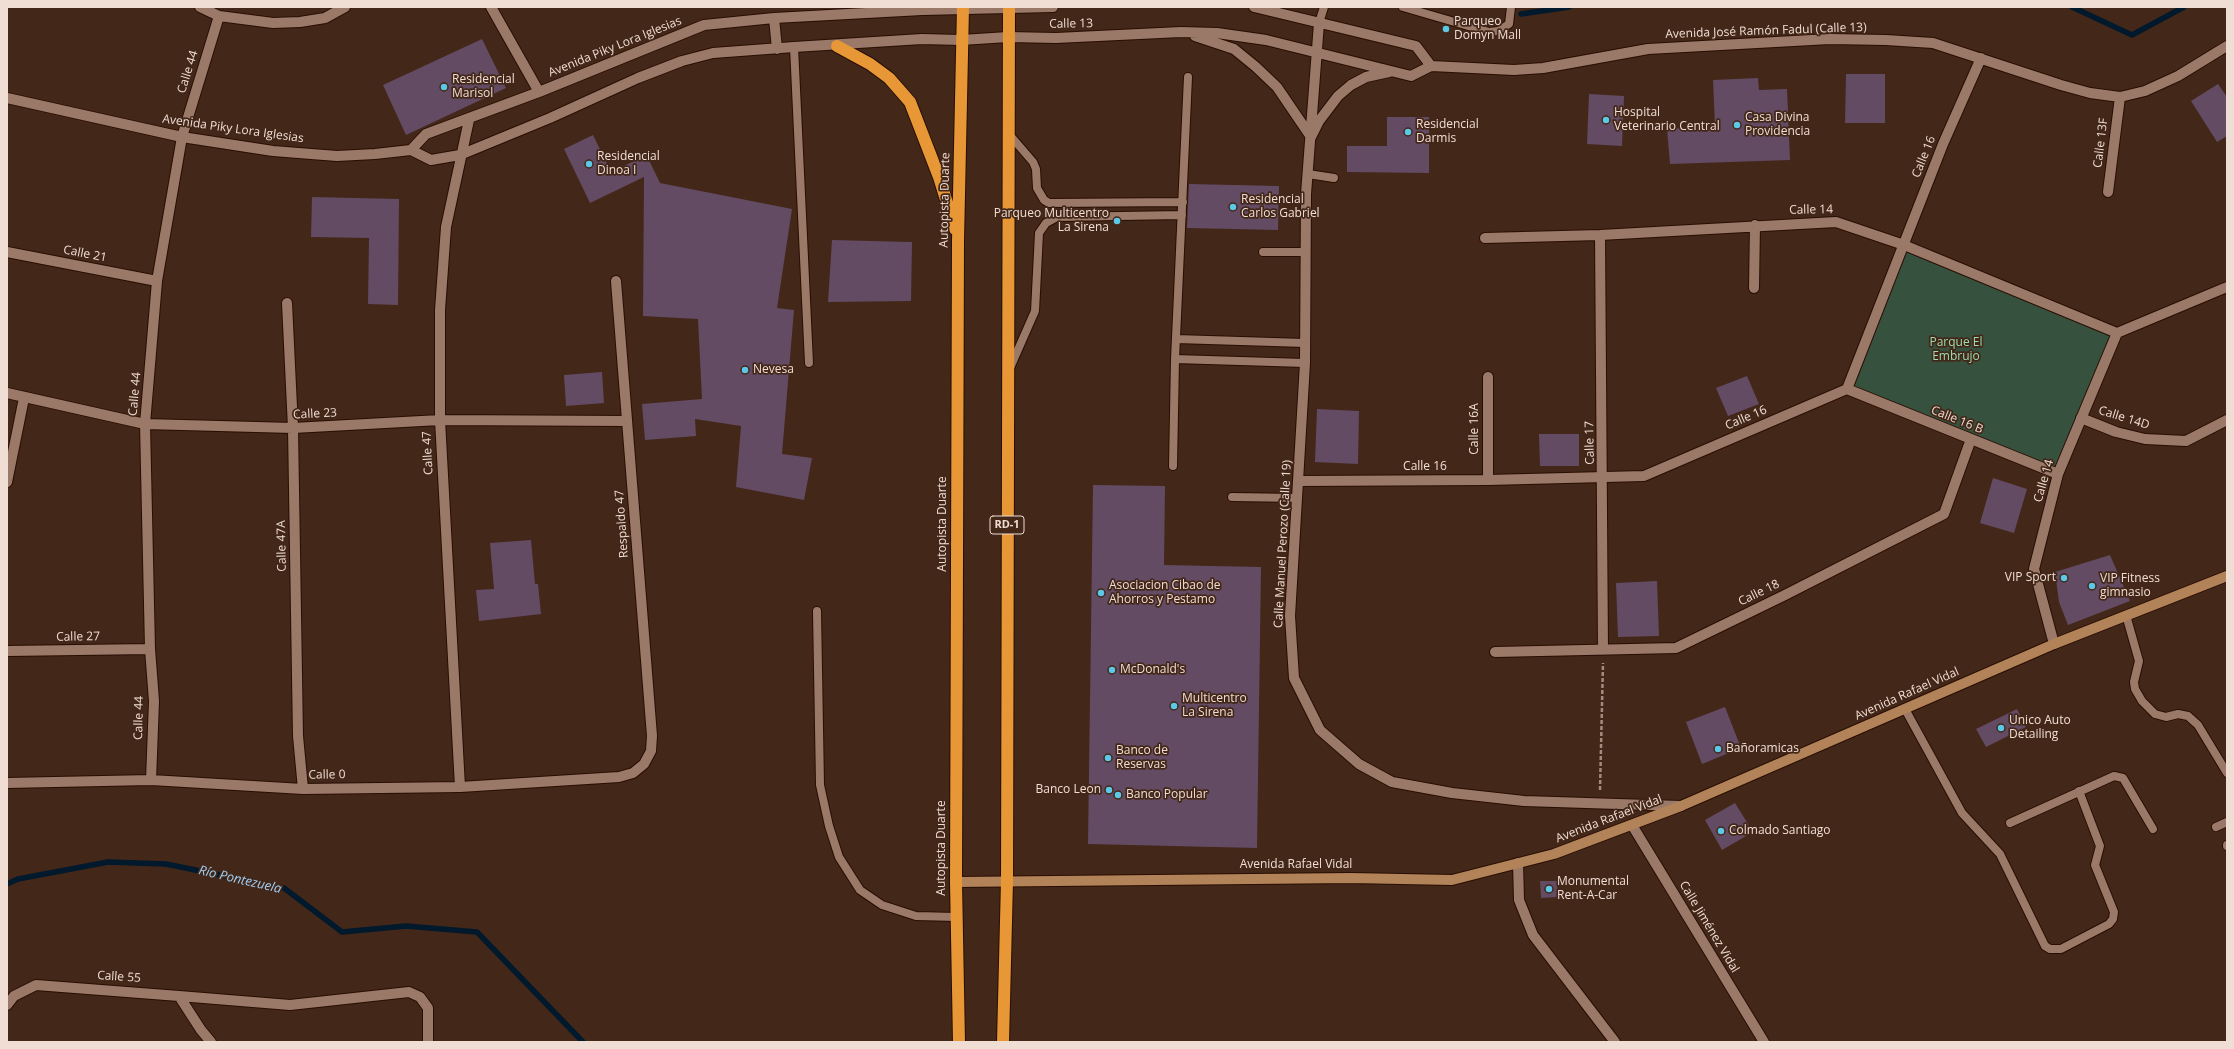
<!DOCTYPE html>
<meta charset="utf-8">
<style>
body{margin:0}
#map{position:relative;width:2234px;height:1049px;overflow:hidden;background:#432718;font-family:"Open Sans",sans-serif}
canvas{display:block}
.frame{position:absolute;inset:0;border:8px solid #f0ddd4;pointer-events:none}
</style>
<div id="map">
<canvas width="2234" height="1049"></canvas>
<div class="frame"></div>
</div>
<script>
const c = document.querySelector('canvas').getContext('2d');
c.lineJoin = 'round';
function fillPath(path, color) {
  c.fillStyle = color;
  c.fill(path, 'evenodd');
}
function poly(rows) {
  const path = new Path2D();
  for (const r of rows) {
    path.moveTo(r[0], r[1]);
    for (let i = 2; i < r.length; i += 2) path.lineTo(r[i], r[i + 1]);
  }
  return path;
}
function trace(path, color, width, dash) {
  c.strokeStyle = color;
  c.lineWidth = width;
  c.lineCap = dash ? 'butt' : 'round';
  c.setLineDash(dash || []);
  c.stroke(path);
}
function label(font, color, halo, rows, align = 'center') {
  c.font = font + ' "Open Sans",sans-serif';
  c.lineWidth = 3.5;
  c.setLineDash([]);
  c.textBaseline = 'middle';
  c.strokeStyle = halo;
  c.fillStyle = color;
  for (const [text, x, y, turn = 0] of rows) {
    c.save();
    c.translate(x, y);
    c.rotate((+turn || 0) * Math.PI / 180);
    c.textAlign = isNaN(turn) ? turn : align;
    if (halo) c.strokeText(text, 0, 0);
    c.fillText(text, 0, 0);
    c.restore();
  }
}
fillPath(poly([
 [1904,245,2117,333,2058,474,1847,389]
]), '#36523f');
trace(poly([
 [2072,7,2132,35,2184,7],
 [1521,14,1569,7],
 [7,884,18,879,108,862,166,864,284,888,342,932,406,926,477,932,583,1042]
]), '#00192d', 5.5);
fillPath(poly([
 [482,39,506,88,406,135,383,85],
 [1846,74,1885,74,1885,123,1845,123],
 [1758,78,1759,90,1787,89,1790,160,1670,164,1667,129,1715,126,1713,80],
 [2218,84,2227,97,2227,136,2217,142,2191,101],
 [1589,94,1624,96,1622,146,1587,144],
 [1387,117,1429,117,1429,173,1347,172,1347,146,1387,146],
 [593,135,611,172,645,156,645,152,660,183,792,209,777,308,794,310,782,454,812,458,804,500,736,487,741,426,695,419,696,436,645,440,642,404,702,399,698,319,643,316,644,177,590,203,564,149],
 [1189,184,1279,186,1278,230,1187,228],
 [312,197,399,199,398,305,368,304,369,238,311,237],
 [832,240,912,242,911,301,828,302],
 [602,372,604,403,566,406,564,375],
 [1747,376,1759,404,1728,416,1716,388],
 [1317,409,1359,411,1358,464,1315,462],
 [1539,434,1579,434,1579,466,1540,466],
 [1993,478,2027,489,2014,533,1980,523],
 [1093,485,1165,486,1164,565,1261,567,1257,848,1088,844],
 [531,540,535,584,538,584,541,614,479,621,476,590,494,589,490,543],
 [2110,555,2130,601,2068,625,2059,602,2055,572],
 [1657,581,1659,636,1618,637,1616,583],
 [1725,707,1741,748,1702,764,1686,722],
 [2017,709,2026,727,1986,747,1976,729],
 [1735,803,1753,832,1722,850,1705,820],
 [1540,881,1557,881,1558,897,1541,898]
]), '#634b64');
const service = poly([
 [1403,7,1489,32,1498,31,1509,24,1511,7],
 [1319,23,1324,7],
 [794,47,809,363],
 [1008,133,1033,162,1036,169,1037,188,1044,200,1049,203,1183,202],
 [1308,174,1334,178],
 [1263,252,1305,252],
 [1176,339,1305,343],
 [1175,359,1305,363],
 [1010,368,1035,311,1039,233,1046,223,1057,217,1182,215],
 [1173,466,1175,359,1188,77],
 [1232,497,1298,498],
 [817,611,820,785,829,826,839,857,860,890,882,905,916,916,956,917],
 [2126,615,2139,661,2134,682,2135,689,2142,701,2155,714,2166,717,2178,714,2188,716,2198,725,2227,773],
 [1905,709,1962,813,2000,854,2045,946,2050,949,2061,949,2109,924,2113,919,2114,912,2095,865,2100,846,2079,791],
 [2010,823,2114,776,2123,778,2153,829],
 [2216,827,2227,822],
 [2227,845,2227,846]
]);
const minor = poly([
 [200,7,219,16,273,23,300,22,325,18,345,7],
 [491,7,539,92],
 [1254,7,1416,46,1431,66],
 [774,18,777,49],
 [1319,23,1306,194,1305,363,1290,616,1294,678,1320,730,1359,764,1392,782,1452,793,1524,801,1681,806],
 [1195,36,1234,49,1256,67,1277,87,1311,137,1319,121,1338,96,1351,85,1366,77,1389,72],
 [7,98,182,137,273,151,337,156,375,154,411,150,431,160,460,155,550,118,638,78,682,61,713,53,794,47,922,39,961,40,1008,37,1056,38,1181,32,1217,33,1266,40,1411,76,1431,66,1514,70,1543,68,1648,49,1830,39,1886,40,1933,43,2061,85,2090,93,2120,97,2145,91,2178,76,2227,46],
 [411,150,426,134,539,92,704,25,774,18,922,10,1053,7],
 [2108,192,2120,97],
 [1600,235,1603,650],
 [1485,238,1600,235,1836,222,1904,245,2117,333],
 [7,252,157,281],
 [1754,288,1755,225],
 [287,303,293,428,298,736,303,789],
 [1847,389,2058,474],
 [7,393,145,424,293,428,440,420,627,421],
 [2081,418,2116,432,2145,439,2186,441,2227,420],
 [1488,480,1488,377],
 [1299,481,1488,480,1644,476,1847,389,1943,144,1981,58],
 [7,482,24,398],
 [2054,644,2034,569,2058,474,2117,333,2227,287],
 [7,651,150,649],
 [1495,652,1676,648,1785,595,1944,514,1971,439],
 [151,780,154,701,150,649,145,424,157,281,182,137,219,16],
 [7,783,151,780,303,789,460,787,619,777,633,773,644,764,651,751,652,736,616,281],
 [460,787,440,420,440,310,446,227,469,120],
 [1632,825,1764,1042],
 [1518,863,1519,900,1533,935,1615,1042],
 [179,996,290,1005,409,992,420,997,428,1008,428,1042],
 [7,1005,14,996,36,985,179,996,201,1030,211,1042]
]);
const secondary = poly([
 [956,882,1351,878,1452,880,1554,854,1681,806,2054,644,2227,576]
]);
const motorway = poly([
 [837,46,870,64,889,78,910,102,939,177,955,229],
 [959,1042,956,882,958,241,963,7],
 [1003,1042,1007,881,1009,7]
]);
trace(service, '#290e03', 10);
trace(minor, '#290e03', 12);
trace(secondary, '#290e03', 12);
trace(motorway, '#290e03', 14);
trace(poly([
 [1600,790,1603,663]
]), '#a28b7f', 2.5, [4, 2]);
trace(service, '#9b7968', 8);
trace(minor, '#9b7968', 10);
trace(secondary, '#b28259', 10);
trace(motorway, '#e79736', 12);
for (const [x, y, r, color] of [
 [1446,29,4,"#5ac8e6"],
 [444,87,4,"#5ac8e6"],
 [1606,120,4,"#5ac8e6"],
 [1737,125,4,"#5ac8e6"],
 [1408,132,4,"#5ac8e6"],
 [589,164,4,"#5ac8e6"],
 [1233,207,4,"#5ac8e6"],
 [1117,221,4,"#5ac8e6"],
 [745,370,4,"#5ac8e6"],
 [2064,578,4,"#5ac8e6"],
 [2092,586,4,"#5ac8e6"],
 [1101,593,4,"#5ac8e6"],
 [1112,670,4,"#5ac8e6"],
 [1174,706,4,"#5ac8e6"],
 [2001,728,4,"#5ac8e6"],
 [1718,749,4,"#5ac8e6"],
 [1108,758,4,"#5ac8e6"],
 [1109,790,4,"#5ac8e6"],
 [1118,795,4,"#5ac8e6"],
 [1721,831,4,"#5ac8e6"],
 [1549,889,4,"#5ac8e6"]
]) {
  const dot = new Path2D();
  dot.arc(x, y, r, 0, 2 * Math.PI);
  c.fillStyle = color;
  c.fill(dot);
  trace(dot, '#432718', 1.5);
}
for (const [x, y, w] of [
 [1007,525,34]
]) {
  const box = new Path2D();
  box.roundRect(x - w / 2, y - 9, w, 18, 3);
  c.fillStyle = '#432718';
  c.fill(box);
  trace(box, '#f0ddd4', 1);
}
label('bold 11px', '#f0ddd4', null, [
 ["RD-1",1007,525]
]);
label('12px', '#f0ddd4', '#432718', [
 ["Parqueo",1454,22],
 ["Domyn Mall",1454,36],
 ["Residencial",452,80],
 ["Marisol",452,94],
 ["Hospital",1614,113],
 ["Veterinario Central",1614,127],
 ["Casa Divina",1745,118],
 ["Providencia",1745,132],
 ["Residencial",1416,125],
 ["Darmis",1416,139],
 ["Residencial",597,157],
 ["Dinoa I",597,171],
 ["Residencial",1241,200],
 ["Carlos Gabriel",1241,214],
 ["Parqueo Multicentro",1109,214,"right"],
 ["La Sirena",1109,228,"right"],
 ["Nevesa",753,370],
 ["VIP Sport",2056,578,"right"],
 ["VIP Fitness",2100,579],
 ["gimnasio",2100,593],
 ["Asociacion Cibao de",1109,586],
 ["Ahorros y Pestamo",1109,600],
 ["McDonald's",1120,670],
 ["Multicentro",1182,699],
 ["La Sirena",1182,713],
 ["Unico Auto",2009,721],
 ["Detailing",2009,735],
 ["Bañoramicas",1726,749],
 ["Banco de",1116,751],
 ["Reservas",1116,765],
 ["Banco Leon",1101,790,"right"],
 ["Banco Popular",1126,795],
 ["Colmado Santiago",1729,831],
 ["Monumental",1557,882],
 ["Rent-A-Car",1557,896]
], 'left');
label('12px', '#f0ddd4', '#432718', [
 ["Calle 13",1071,24,-1],
 ["Avenida José Ramón Fadul (Calle 13)",1766,31,-2],
 ["Avenida Piky Lora Iglesias",615,47,-22],
 ["Calle 44",188,72,-73],
 ["Avenida Piky Lora Iglesias",233,129,8],
 ["Calle 13F",2101,143,-83],
 ["Calle 16",1924,157,-68],
 ["Autopista Duarte",945,200,-89],
 ["Calle 14",1811,210,-1],
 ["Calle 21",85,254,11],
 ["Calle 44",135,394,-85],
 ["Calle 23",315,414,-3],
 ["Calle 16",1746,418,-23],
 ["Calle 14D",2124,418,17],
 ["Calle 16 B",1957,420,22],
 ["Calle 16A",1475,429,-90],
 ["Calle 17",1590,443,-91],
 ["Calle 47",428,453,-93],
 ["Calle 16",1425,467],
 ["Calle 14",2044,481,-74],
 ["Respaldo 47",622,524,-94],
 ["Autopista Duarte",943,524,-90],
 ["Calle Manuel Perozo (Calle 19)",1283,544,-87],
 ["Calle 47A",282,546,-91],
 ["Calle 18",1759,593,-26],
 ["Calle 27",78,637,-1],
 ["Avenida Rafael Vidal",1907,694,-24],
 ["Calle 44",139,718,-89],
 ["Calle 0",327,775,-1],
 ["Avenida Rafael Vidal",1609,819,-21],
 ["Autopista Duarte",942,848,-90],
 ["Avenida Rafael Vidal",1296,865],
 ["Calle Jiménez Vidal",1709,927,59],
 ["Calle 55",119,977,4]
]);
label('12px', '#9bdeb0', '#432718', [
 ["Parque El",1956,343],
 ["Embrujo",1956,357]
]);
label('italic 13px', '#9ecef5', '#432718', [
 ["Río Pontezuela",240,880,13]
]);
</script>
